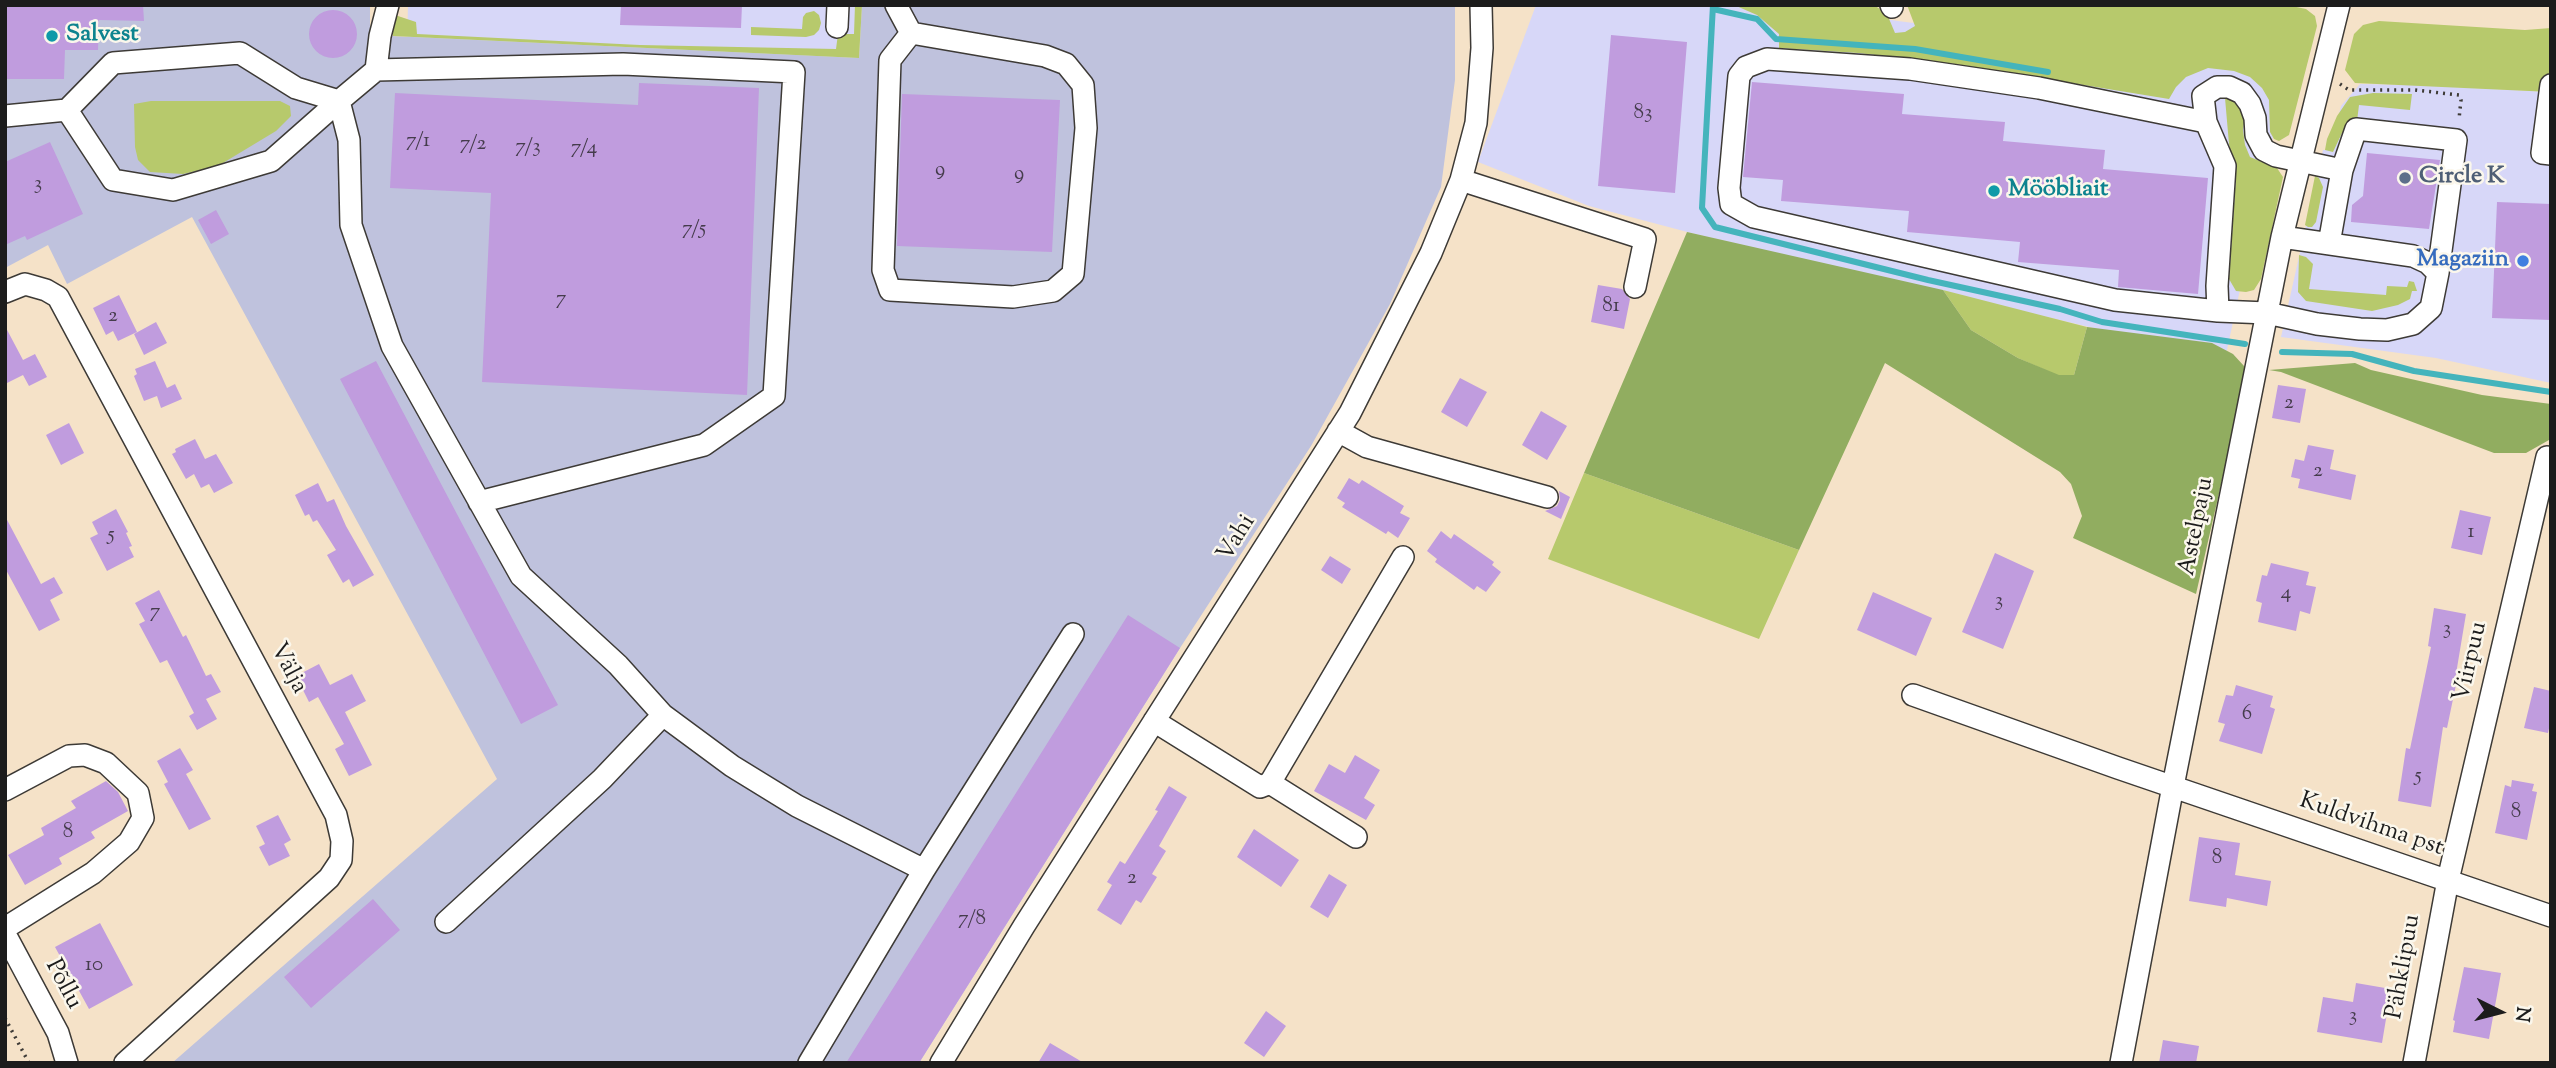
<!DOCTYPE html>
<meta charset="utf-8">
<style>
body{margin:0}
#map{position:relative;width:2556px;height:1068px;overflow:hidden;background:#f5e2c8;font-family:"Sorts Mill Goudy",serif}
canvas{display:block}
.frame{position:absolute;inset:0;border:7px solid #1c1c1c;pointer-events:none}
.north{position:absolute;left:2465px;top:977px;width:70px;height:70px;-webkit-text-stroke:5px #fbf7ec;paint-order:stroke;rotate:96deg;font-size:19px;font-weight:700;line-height:28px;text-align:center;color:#1c1c1c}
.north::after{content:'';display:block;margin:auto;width:24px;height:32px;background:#1c1c1c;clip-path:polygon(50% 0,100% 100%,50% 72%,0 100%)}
</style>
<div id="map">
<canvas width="2556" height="1068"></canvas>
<div class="frame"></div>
<div class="north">N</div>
</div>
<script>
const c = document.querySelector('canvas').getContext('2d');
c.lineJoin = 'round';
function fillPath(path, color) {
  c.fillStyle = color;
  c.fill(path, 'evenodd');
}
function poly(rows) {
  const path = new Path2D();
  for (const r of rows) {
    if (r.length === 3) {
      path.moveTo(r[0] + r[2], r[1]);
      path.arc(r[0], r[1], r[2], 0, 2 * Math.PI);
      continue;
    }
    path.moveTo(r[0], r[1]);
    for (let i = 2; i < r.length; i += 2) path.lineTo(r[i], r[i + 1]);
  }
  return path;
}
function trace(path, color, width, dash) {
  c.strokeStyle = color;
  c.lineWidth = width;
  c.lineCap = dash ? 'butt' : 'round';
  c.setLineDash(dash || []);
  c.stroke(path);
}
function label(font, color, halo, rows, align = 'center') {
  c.font = font + ' "Sorts Mill Goudy",serif';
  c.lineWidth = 5;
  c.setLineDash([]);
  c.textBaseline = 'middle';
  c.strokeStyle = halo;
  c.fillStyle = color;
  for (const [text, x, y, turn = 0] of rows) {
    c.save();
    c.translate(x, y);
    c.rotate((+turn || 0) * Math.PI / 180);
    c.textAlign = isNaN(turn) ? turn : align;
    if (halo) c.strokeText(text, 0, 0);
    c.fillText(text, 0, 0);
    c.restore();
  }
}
fillPath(poly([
 [408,5,862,5,859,58,407,47],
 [1536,5,1795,5,1898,21,2287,72,2225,359,1695,234,1589,206,1478,162],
 [2360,84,2415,85,2551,92,2551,383,2436,358,2281,337,2323,150,2330,150,2341,106]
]), '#d7d7f8');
fillPath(poly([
 [5,5,370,5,370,35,859,58,862,5,1455,5,1455,80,1441,187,1390,304,1311,446,1180,648,919,1063,172,1063,497,779,192,217,67,284,48,245,5,268]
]), '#bfc2dd');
fillPath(poly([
 [855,5,862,5,859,58,393,36,392,17,395,15,416,22,417,34,640,45,836,49,838,34,854,34],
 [1734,5,1874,5,1887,14,1895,33,1905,32,1915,26,1907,5,2287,5,2306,9,2315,16,2317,26,2289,135,2279,141,2274,139,2270,132,2269,100,2262,88,2250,77,2234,71,2208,68,2186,77,2176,87,2169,99,1955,64,1858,53,1779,48,1779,34,1757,15],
 [814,11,819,15,821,23,819,30,814,35,806,37,751,35,751,27,802,29,803,17,806,13],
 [2379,21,2525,30,2551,28,2551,92,2355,83,2345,70,2354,34,2363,25],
 [2373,93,2412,94,2410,110,2359,105,2357,121,2349,125,2342,133,2333,152,2325,150,2327,139,2337,116,2350,97],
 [2225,98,2234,98,2245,117,2243,130,2245,145,2250,157,2277,168,2283,177,2261,279,2254,290,2246,292,2236,291,2229,279,2236,176,2229,144],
 [151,101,280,101,290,106,291,116,276,131,218,166,183,174,150,172,138,160,135,147,134,104],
 [2315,176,2319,178,2323,187,2316,222,2312,227,2308,227,2305,225],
 [2299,255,2306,257,2313,264,2309,289,2386,295,2387,286,2407,287,2409,281,2414,282,2417,291,2412,291,2410,299,2398,305,2372,311,2306,301,2298,292],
 [1943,290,2087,327,2074,375,2059,376,2018,358,1971,330],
 [1584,473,1799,550,1759,639,1548,559]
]), '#b7c96c');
fillPath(poly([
 [1687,232,1943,290,1971,330,2018,358,2059,375,2074,375,2087,327,2212,343,2233,354,2244,366,2244,384,2196,594,2073,538,2082,516,2071,484,2060,472,1885,363,1799,550,1584,473],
 [2355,363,2371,370,2482,395,2551,404,2549,440,2526,453,2494,453,2281,372,2269,370]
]), '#91ad60');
trace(poly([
 [1713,5,1702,208,1715,227,1928,280,2060,309,2102,322,2245,344],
 [1713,9,1757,19,1776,39,1915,49,2048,72],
 [2282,352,2352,354,2414,371,2551,392]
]), '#44b4bc', 6);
fillPath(poly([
 [5,5,143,5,144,21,99,20,98,50,65,50,64,79,5,79],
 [621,5,742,5,741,28,620,25],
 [333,34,24],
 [1611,35,1687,42,1675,193,1598,186],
 [1752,82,1904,94,1902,114,2005,122,2003,141,2105,150,2103,169,2208,178,2198,294,2118,287,2119,270,2018,262,2020,242,1907,232,1909,211,1781,201,1783,180,1743,177],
 [639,83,759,88,747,395,482,382,491,193,390,188,395,93,638,105],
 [902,94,1060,100,1052,252,897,246],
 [50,142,83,214,27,240,25,236,5,245,5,162],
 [2367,153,2440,160,2429,229,2351,222,2352,205,2363,196],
 [2497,202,2551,204,2551,320,2492,318],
 [216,210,229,234,211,244,198,220],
 [1598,285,1622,289,1630,299,1624,329,1591,322],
 [119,295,137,332,118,341,113,331,106,335,93,308],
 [156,322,167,343,144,355,134,334],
 [5,326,23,360,35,354,47,377,29,386,23,375,5,384],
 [155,361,167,388,175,384,182,399,161,408,157,396,144,401,134,376,137,374,135,369],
 [376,361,558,705,521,724,340,379],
 [1460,378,1487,392,1467,427,1441,412],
 [2278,385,2306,389,2300,423,2272,418],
 [1541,411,1567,426,1547,460,1522,445],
 [69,423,84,453,61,465,46,435],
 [195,439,205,459,216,454,233,483,214,493,209,484,201,488,194,474,186,479,172,454,176,452,175,449],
 [2308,445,2334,450,2330,469,2356,475,2351,500,2298,488,2300,479,2291,477,2295,459,2304,461],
 [1349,478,1359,484,1362,480,1404,506,1400,513,1410,518,1398,538,1388,531,1386,534,1342,507,1345,503,1337,498],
 [318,483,327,502,334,499,346,526,374,575,353,587,349,579,343,583,327,555,336,550,317,520,313,522,309,514,305,516,295,495],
 [1559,491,1570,497,1561,519,1545,511,1557,506,1560,500],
 [116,509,128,532,126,533,132,546,129,547,134,557,107,571,90,538,98,534,92,522],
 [2460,510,2491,517,2482,555,2451,548],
 [5,516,41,584,54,577,63,593,50,600,60,620,39,631,5,568],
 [1441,531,1451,539,1454,534,1494,562,1492,565,1501,572,1486,592,1477,586,1474,590,1435,562,1437,559,1427,551],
 [1995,553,2034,571,2003,649,1962,632],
 [1330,556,1351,569,1342,584,1321,570],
 [2271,563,2309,572,2306,585,2316,587,2310,614,2300,611,2296,631,2258,622,2262,603,2256,601,2262,575,2267,576],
 [159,590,183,637,186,635,206,676,211,674,221,692,206,699,217,719,197,730,189,716,194,713,167,660,160,663,139,624,145,621,135,603],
 [1873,592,1932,618,1916,656,1857,630],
 [2434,608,2466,614,2455,680,2457,680,2447,728,2443,727,2431,807,2398,801,2406,748,2410,749,2431,647,2428,646],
 [1128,615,1180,648,919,1063,846,1063],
 [319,664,330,685,352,674,366,701,345,712,372,765,349,776,335,749,344,744,318,697,309,702,296,676],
 [2236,685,2273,696,2270,707,2275,709,2262,754,2219,741,2225,724,2218,722,2226,695,2233,696],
 [2534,687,2551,691,2551,719,2548,733,2524,728],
 [180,748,193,770,186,774,211,819,189,830,164,784,168,782,157,761],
 [1355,755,1380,770,1364,798,1375,805,1366,820,1314,791,1329,764,1345,773],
 [2512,780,2534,784,2532,791,2537,792,2527,840,2495,833,2505,785,2511,787],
 [106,781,118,792,128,811,91,832,95,838,59,858,62,864,25,885,8,855,44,835,41,828,76,808,71,801],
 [1169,786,1187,797,1159,846,1166,851,1152,874,1157,877,1141,903,1136,900,1121,925,1097,910,1112,885,1107,882,1120,861,1125,864,1158,811,1155,810],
 [278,815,291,840,284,844,290,856,269,866,259,847,265,844,256,826],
 [1254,829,1299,860,1281,887,1237,857],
 [2199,837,2240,843,2235,875,2271,881,2267,906,2227,898,2226,907,2189,901],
 [1329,874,1347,885,1328,918,1310,907],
 [373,899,400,930,311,1008,284,977],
 [100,923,133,985,89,1009,55,947],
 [2464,967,2501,973,2489,1039,2453,1032,2455,1021,2453,1020],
 [2356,983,2391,989,2382,1043,2317,1032,2323,997,2353,1002],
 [1266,1011,1286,1026,1264,1057,1244,1043],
 [2163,1040,2199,1046,2196,1063,2159,1063],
 [1050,1043,1084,1063,1038,1063]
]), '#c09cde');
const minor = poly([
 [896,5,911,33],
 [1891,5,1892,7],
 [837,27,838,5],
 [911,33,1045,56,1066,64,1083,85,1086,128,1073,274,1053,291,1013,297,890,290,883,270,890,60,911,33],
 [376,70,623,64,794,72,774,396,704,445,479,502],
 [2551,85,2542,153,2551,154],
 [67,110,113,180,173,190,271,161,339,101,349,140,351,225,392,346,521,576,618,665,663,715,732,766,797,806,924,870,1073,634],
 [5,116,67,110,113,63,240,53,296,88,339,101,376,70,380,36,388,5],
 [2206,122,2225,166,2217,286,2218,311],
 [1461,180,1645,239,1635,287],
 [2282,237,2413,256,2428,263,2438,273],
 [2329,244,2342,170,2276,156,2264,150,2256,135,2255,118,2250,104,2242,93,2229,87,2217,87,2203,96,2206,122,2039,88,1910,69,1767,59,1746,67,1739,76,1729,188,1731,204,1754,217,2115,300,2218,311,2267,313,2317,324,2360,329,2387,330,2413,324,2431,308,2438,273,2456,140,2356,129,2342,170],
 [5,292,25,284,46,290,58,297,336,815,342,841,341,860,329,878,125,1063],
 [1338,431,1367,447,1547,497],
 [1913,695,2118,768,2551,916],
 [1154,721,1260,787,1270,783,1403,557],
 [1270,783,1356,837],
 [5,790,69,756,85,755,106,763,138,793,143,818,129,842,93,873,5,928],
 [446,922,602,779,663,715],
 [5,934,58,1033,67,1063],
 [809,1063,924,870],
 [941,1063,1024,926,1350,413,1431,253,1461,180,1476,123,1482,48,1481,5],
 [2121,1063,2173,786,2282,237,2339,5],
 [2414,1063,2448,880,2547,457]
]);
trace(minor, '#3d3a36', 24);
trace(poly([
 [2340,84,2349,90,2415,90,2459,95,2461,100,2459,119],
 [5,1018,29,1063]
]), '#3d3a36', 3.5, [2, 5]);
trace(minor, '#fff', 21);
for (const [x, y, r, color] of [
 [52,36,7,"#0f9aa8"],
 [2405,178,7,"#5c6f8a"],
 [1994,191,7,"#0f9aa8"],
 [2523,261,7,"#3f7fe0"]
]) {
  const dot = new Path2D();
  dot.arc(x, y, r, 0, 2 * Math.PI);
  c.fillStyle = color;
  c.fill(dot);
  trace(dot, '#fbf7ec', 2.5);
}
label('21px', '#453c4c', null, [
 ["83",1643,114],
 ["7/1",418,142],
 ["7/2",473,145],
 ["7/3",528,148],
 ["7/4",584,149],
 ["9",940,171],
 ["9",1019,175],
 ["3",38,185],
 ["7/5",694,230],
 ["7",561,300],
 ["81",1611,307],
 ["2",113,317],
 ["2",2289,404],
 ["2",2318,472],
 ["1",2471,533],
 ["5",111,536],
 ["4",2286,594],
 ["3",1999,602],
 ["7",155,613],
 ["3",2447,630],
 ["6",2247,715],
 ["5",2418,777],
 ["8",2516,813],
 ["8",68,833],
 ["8",2217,859],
 ["2",1132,879],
 ["7/8",972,920],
 ["10",94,966],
 ["3",2353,1017]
]);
label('bold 24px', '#0d838f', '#fbf7ec', [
 ["Salvest",66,36],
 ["Mööbliait",2008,191]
], 'left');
label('bold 24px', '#4e5e75', '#fbf7ec', [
 ["Circle K",2419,178]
], 'left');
label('bold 24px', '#366cbe', '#fbf7ec', [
 ["Magaziin",2509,261]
], 'right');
label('24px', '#1c1c1c', '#fbf7ec', [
 ["Astelpaju",2198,527,-79],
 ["Vahi",1238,539,-58],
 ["Viirpuu",2472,662,-77],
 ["Välja",287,669,62],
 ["Kuldvihma pst",2371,826,19],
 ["Pähklipuu",2405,967,-80],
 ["Põllu",62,985,62]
]);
</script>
